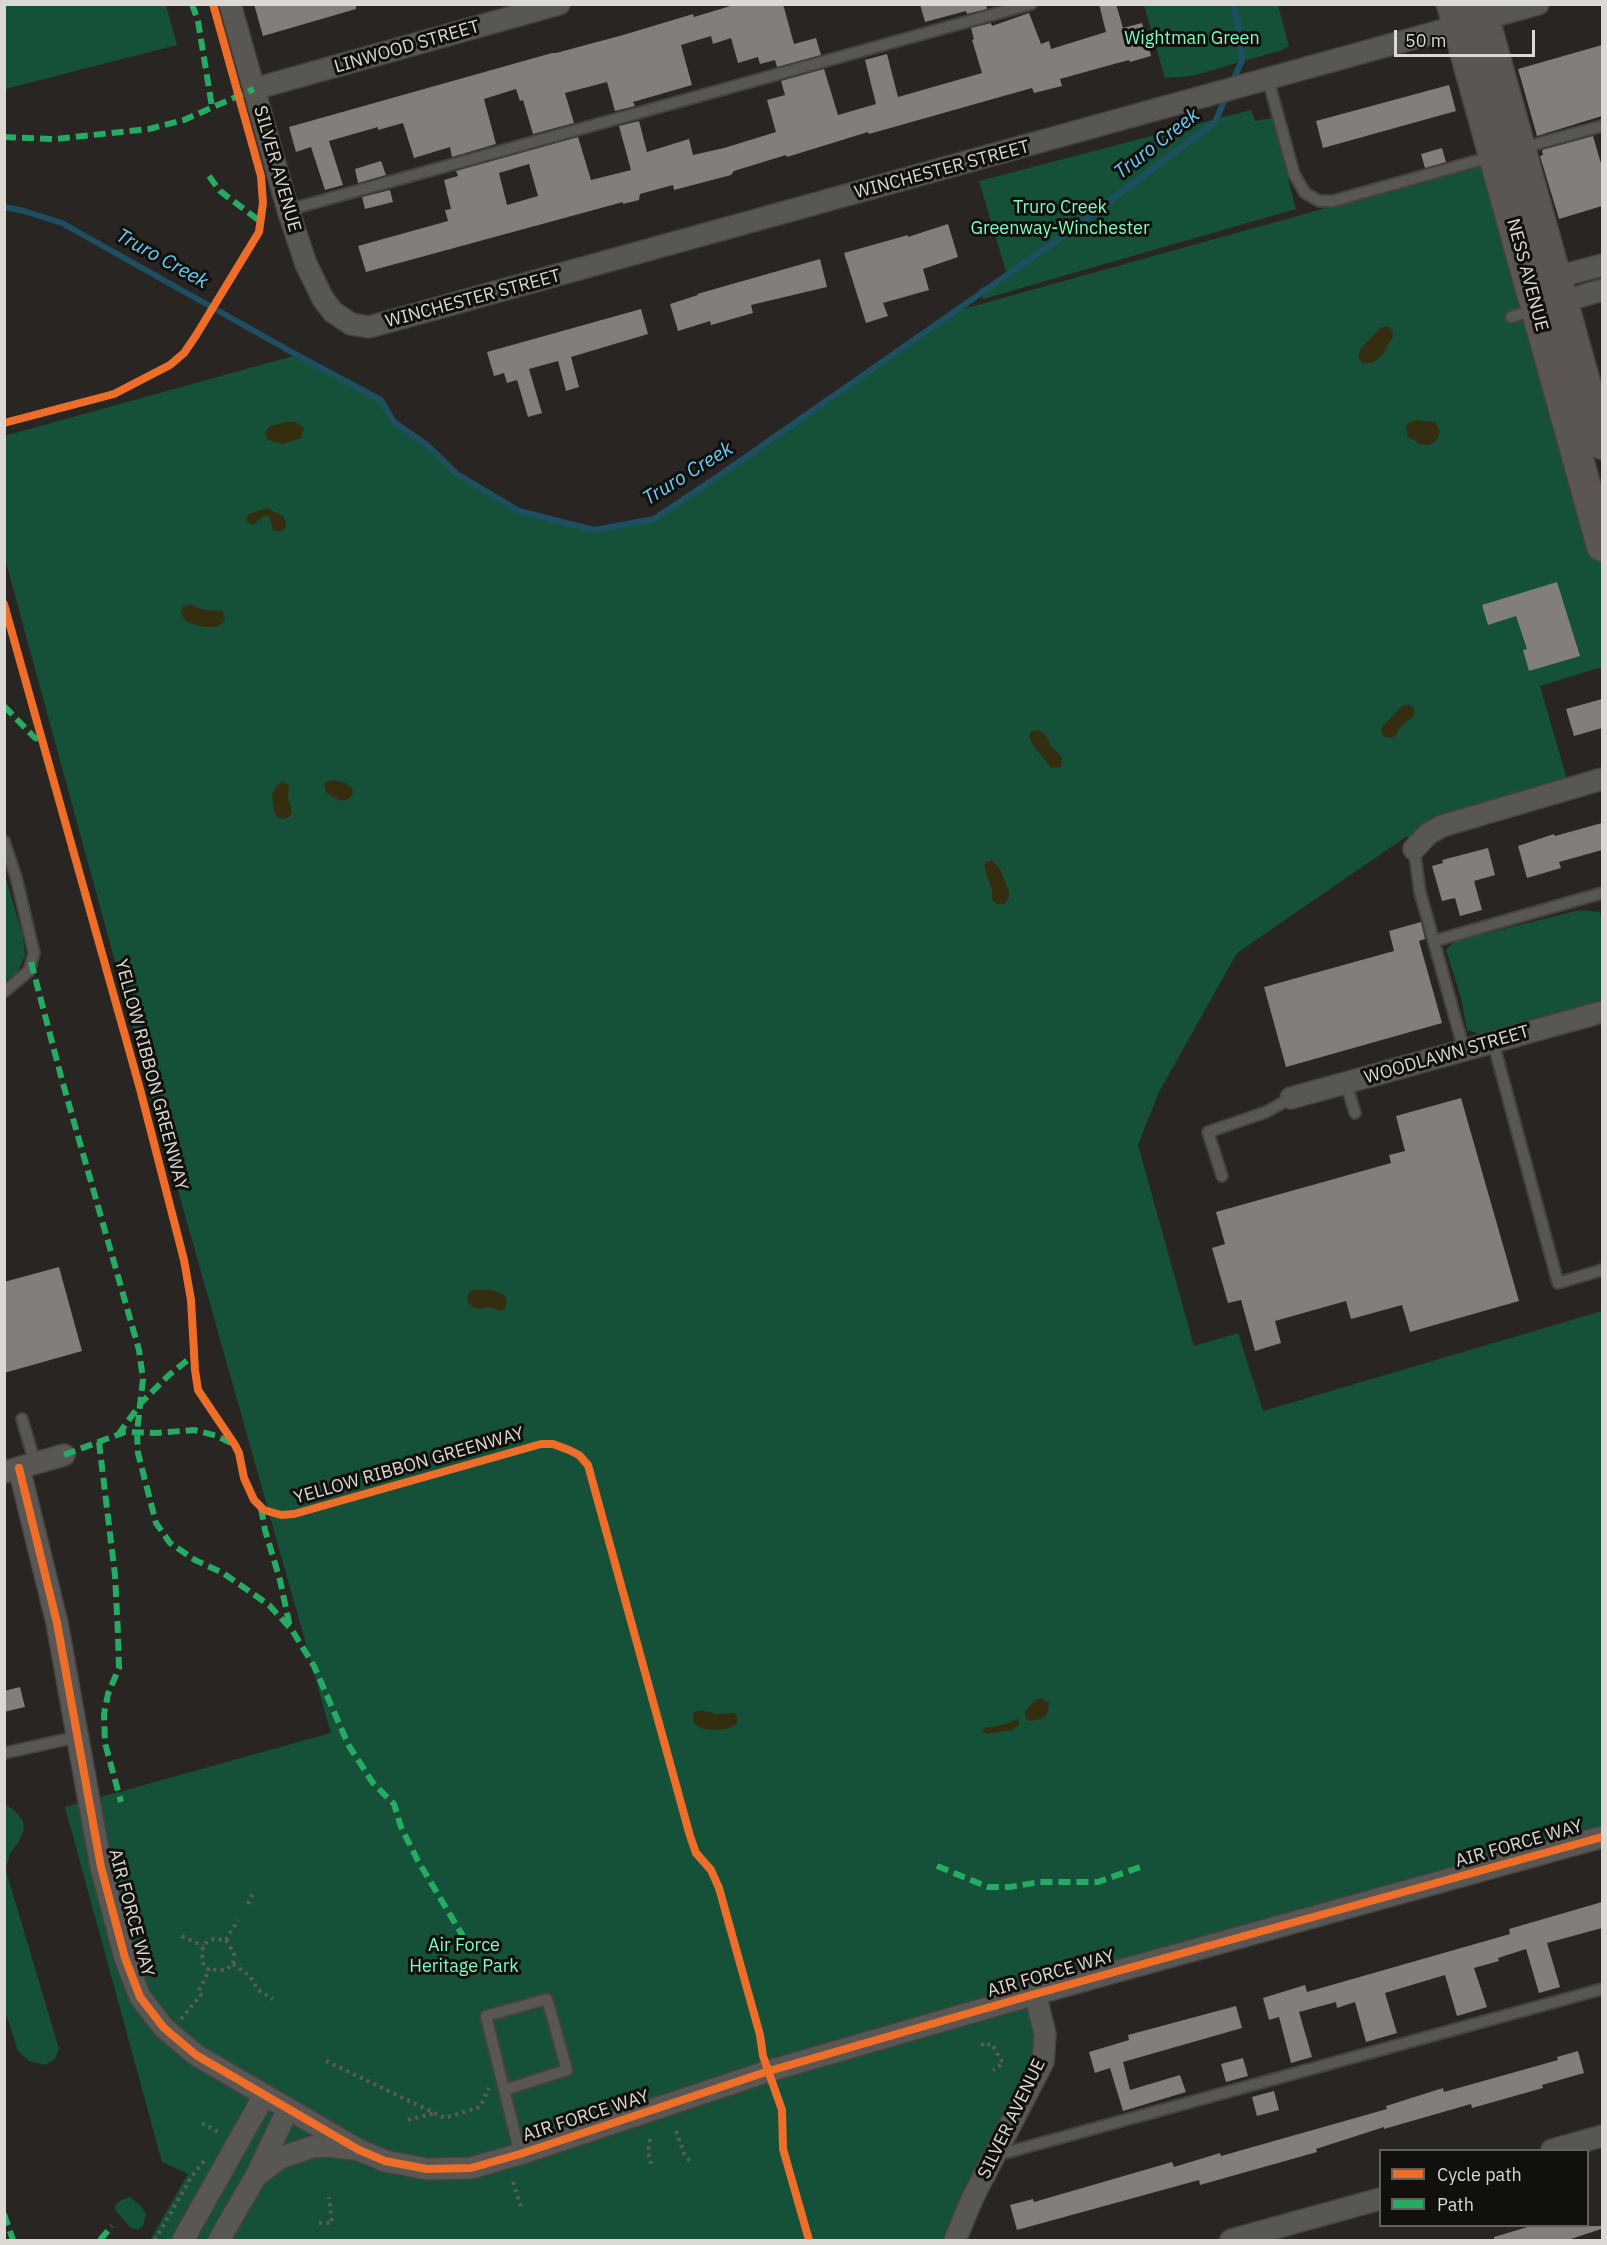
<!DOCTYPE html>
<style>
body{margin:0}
#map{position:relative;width:1607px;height:2245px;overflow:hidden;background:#282522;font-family:"IBM Plex Sans",sans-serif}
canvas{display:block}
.frame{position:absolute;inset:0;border:6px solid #dcd9d5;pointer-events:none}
.legend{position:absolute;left:1379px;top:2149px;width:210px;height:78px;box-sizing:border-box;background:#11100d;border:2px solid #62605d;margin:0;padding:8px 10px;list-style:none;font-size:18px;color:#dcd9d5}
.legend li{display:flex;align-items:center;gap:12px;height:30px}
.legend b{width:30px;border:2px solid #62605d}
.scale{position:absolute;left:1394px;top:30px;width:141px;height:27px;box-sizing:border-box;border:3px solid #dcd9d5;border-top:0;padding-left:8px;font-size:18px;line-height:21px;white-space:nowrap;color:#dcd9d5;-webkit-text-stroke:4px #11100d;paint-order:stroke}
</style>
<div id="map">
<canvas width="1607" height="2245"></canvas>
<div class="frame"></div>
<ul class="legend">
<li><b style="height:8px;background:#ee6e29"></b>Cycle path</li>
<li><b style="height:8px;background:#26ab63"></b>Path</li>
</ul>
<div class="scale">50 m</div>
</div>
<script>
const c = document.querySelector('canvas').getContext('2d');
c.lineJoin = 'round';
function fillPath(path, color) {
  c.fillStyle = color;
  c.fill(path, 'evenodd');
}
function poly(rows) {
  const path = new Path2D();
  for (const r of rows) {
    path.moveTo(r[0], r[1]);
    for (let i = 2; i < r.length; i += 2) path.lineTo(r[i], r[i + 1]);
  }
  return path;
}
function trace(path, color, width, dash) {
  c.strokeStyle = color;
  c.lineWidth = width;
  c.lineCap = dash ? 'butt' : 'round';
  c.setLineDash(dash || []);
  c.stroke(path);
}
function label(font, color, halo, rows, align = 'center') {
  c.font = font + ' "IBM Plex Sans",sans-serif';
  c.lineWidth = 6;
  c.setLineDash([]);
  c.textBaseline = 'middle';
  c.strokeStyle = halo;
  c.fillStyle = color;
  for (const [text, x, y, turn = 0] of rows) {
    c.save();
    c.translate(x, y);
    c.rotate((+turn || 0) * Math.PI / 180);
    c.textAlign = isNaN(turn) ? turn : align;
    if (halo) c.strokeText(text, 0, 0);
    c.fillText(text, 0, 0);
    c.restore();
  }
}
fillPath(poly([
 [5,4,166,5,177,45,5,89],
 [1144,5,1278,5,1289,46,1282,50,1192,76,1165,78],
 [1251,110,1255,121,1272,118,1296,209,983,299,979,289,1008,278,979,181],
 [1494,156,1602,546,1602,667,1540,686,1570,790,1442,826,1414,849,1407,836,1237,953,1159,1092,1138,1145,1194,1346,1238,1333,1263,1411,1602,1311,1602,1837,1036,1994,1045,2034,955,2240,150,2240,188,2174,162,2162,65,1807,331,1733,163,1137,5,559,4,436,297,355,381,400,394,422,427,445,456,473,519,511,594,530,654,519,720,475,956,311,1308,213],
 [4,872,23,937,25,956,17,973,5,981],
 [1580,910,1600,912,1602,925,1602,999,1592,1006,1484,1035,1467,1030,1461,998,1446,950,1455,941],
 [5,1804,15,1811,23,1821,24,1830,18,1843,10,1853,6,1868,7,1874,59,2049,55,2059,45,2065,29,2061,18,2051,5,2011],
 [130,2197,141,2206,146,2214,143,2226,138,2230,130,2227,115,2210,116,2204,120,2201]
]), '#155139');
fillPath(poly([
 [1388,326,1392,330,1393,336,1383,354,1373,363,1362,363,1358,357,1361,348,1380,328],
 [1415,420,1436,422,1440,432,1436,441,1429,445,1420,444,1408,437,1406,428,1407,424],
 [287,422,296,422,304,428,301,438,282,444,268,440,265,433,270,426],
 [267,508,284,517,286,522,285,529,279,532,273,530,270,518,267,515,262,517,253,525,248,522,246,519,249,514],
 [190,604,205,610,223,611,225,618,223,623,215,627,204,627,189,623,183,618,181,612,183,607],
 [1403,705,1410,705,1413,707,1415,712,1413,717,1401,726,1395,736,1392,738,1384,737,1381,731,1382,727],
 [1038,730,1045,734,1051,746,1062,757,1061,767,1051,768,1032,744,1029,736,1031,732],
 [334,780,346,783,352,788,353,794,349,799,341,801,327,794,324,785,326,782],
 [282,781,289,785,288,798,292,811,289,817,283,819,277,817,274,811,272,795,275,788],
 [992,861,1000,869,1009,892,1009,897,1005,904,997,904,992,900,992,890,984,867,986,862],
 [473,1290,492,1290,503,1294,507,1300,505,1309,500,1311,489,1307,480,1309,473,1307,468,1303,467,1298,469,1292],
 [1041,1698,1049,1703,1047,1714,1041,1719,1029,1721,1025,1717,1025,1711,1035,1700],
 [700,1710,716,1714,734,1713,737,1716,737,1724,727,1729,712,1730,700,1728,694,1723,693,1716,693,1713],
 [1018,1719,1019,1725,1012,1730,988,1734,982,1732,985,1728,1003,1725]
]), '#342d10');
trace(poly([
 [1232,82,1242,61,1238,23,1233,4],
 [4,207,24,211,62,223,297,355,381,400,394,422,427,445,457,474,519,511,594,530,654,519,720,475,1063,236,1215,122,1226,97]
]), '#1e4e62', 6);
fillPath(poly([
 [254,4,356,4,356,9,263,36],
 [737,4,783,4,794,44,816,38,821,55,777,67,775,60,760,64,758,57,738,63,731,38,713,44,711,36,681,45,692,85,633,102,635,106,615,111,607,82,565,93,574,123,533,134,523,100,520,101,516,89,484,99,496,144,452,157,450,147,414,158,403,123,378,130,378,127,329,141,343,185,325,190,311,147,296,152,289,127,552,53,556,53,623,35,693,14,694,17],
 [920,4,986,4,987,9,967,14,966,11,925,22],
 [1099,4,1116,4,1123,28,1142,23,1151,56,1130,62,1129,60,1114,64,1060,79,1062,86,1034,93,1032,88,869,134,868,132,787,157,786,155,734,171,731,175,674,190,673,185,640,194,639,200,623,204,623,202,366,272,358,246,448,221,445,210,451,209,444,180,458,176,456,171,578,137,591,180,631,170,619,126,639,121,647,152,689,139,693,155,724,148,776,132,767,100,785,95,781,81,824,69,838,115,876,104,865,60,887,54,898,97,982,73,972,40,974,39,971,28,991,23,992,26,1029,13,1041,44,1049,41,1051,49,1106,32],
 [529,164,538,196,507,205,499,173],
 [1602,45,1602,116,1537,136,1518,69],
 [1449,85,1456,111,1323,148,1316,121],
 [1593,136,1602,167,1602,206,1559,219,1540,156,1543,155,1542,150],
 [1442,148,1446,162,1425,168,1421,154],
 [381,161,386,175,358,183,355,169],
 [390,190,393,202,365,209,362,197],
 [948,224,958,257,923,269,929,290,883,303,888,316,866,323,844,253,908,235,908,237],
 [820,259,827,287,751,305,753,313,711,325,710,321,678,331,670,304,698,295,697,294],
 [641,309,648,334,571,357,579,387,566,391,558,361,529,369,542,413,528,417,517,380,507,383,504,373,494,376,487,352],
 [1557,582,1580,656,1529,671,1523,650,1527,649,1516,616,1488,625,1482,605],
 [1602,699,1602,728,1574,736,1566,709],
 [1602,823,1602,850,1559,862,1561,868,1527,878,1518,846,1554,834,1555,836],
 [1488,848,1495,875,1474,881,1482,910,1460,916,1455,898,1442,901,1432,866,1443,863,1442,860],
 [1421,922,1425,939,1419,941,1442,1023,1286,1067,1264,987,1394,951,1389,931],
 [1461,1098,1519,1301,1410,1332,1402,1305,1351,1319,1346,1301,1275,1321,1281,1343,1255,1351,1241,1300,1228,1303,1212,1248,1225,1244,1216,1212,1391,1163,1389,1155,1405,1151,1396,1116],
 [59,1267,82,1351,4,1373,4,1282],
 [20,1687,25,1707,4,1712,4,1691],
 [1602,1902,1602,1928,1547,1943,1560,1987,1539,1993,1526,1949,1498,1958,1499,1961,1474,1968,1487,2007,1457,2016,1445,1975,1385,1993,1397,2033,1366,2042,1355,2002,1337,2008,1336,2002,1299,2012,1312,2057,1291,2063,1279,2017,1269,2020,1263,1998,1305,1985,1307,1992,1510,1934,1509,1929],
 [1236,2006,1242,2028,1123,2062,1130,2090,1180,2075,1186,2092,1123,2111,1110,2068,1095,2073,1089,2052,1129,2040,1128,2035],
 [1578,2051,1584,2073,1542,2085,1543,2088,1472,2108,1471,2104,1384,2129,1384,2127,1316,2149,1317,2152,1200,2185,1199,2180,1017,2230,1010,2205,1033,2199,1034,2202,1172,2162,1174,2167,1220,2153,1221,2156,1387,2109,1386,2106,1443,2088,1444,2092,1558,2060,1557,2057],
 [1243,2058,1248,2076,1226,2082,1221,2064],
 [1274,2091,1279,2110,1257,2116,1252,2097],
 [1531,2226,1601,2226,1601,2229,1565,2241,1494,2241,1494,2237]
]), '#817e7b');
const lane = poly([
 [1268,79,1294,174,1305,193,1319,201,1333,201,1494,156],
 [1522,148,1602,126],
 [288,210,1031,4],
 [1511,317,1535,309],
 [4,841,16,877,34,953,29,971,4,992],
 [1414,849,1420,892,1464,1050],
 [1434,941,1602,893],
 [1493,1042,1558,1283,1602,1270],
 [1346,1083,1355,1113],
 [1222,1176,1208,1132,1266,1112,1291,1098],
 [22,1419,35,1463],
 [4,1753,77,1737],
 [504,2090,567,2070,547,1999,486,2016,520,2154],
 [994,2156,1602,1989]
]);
const street = poly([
 [230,4,288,210,306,264,323,299,333,312,351,324,369,327,1538,4],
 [254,89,559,4],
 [1542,281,1602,265],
 [1551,305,1602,290],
 [1414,849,1428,834,1442,826,1602,779],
 [1291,1098,1602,1012],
 [19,1468,57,1623,101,1867,125,1958,140,1997,164,2028,196,2055,359,2150,385,2161,427,2169,471,2168,520,2154,769,2071,1035,1994,1602,1837],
 [4,1472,64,1455],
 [1552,2150,1602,2136],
 [259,2174,280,2158,312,2147,328,2146,352,2149],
 [183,2240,264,2096],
 [219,2240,256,2176,288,2109],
 [955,2240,973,2197,1043,2062,1045,2034,1035,1994],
 [1231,2240,1380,2199]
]);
const secondary = poly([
 [1452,4,1602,546],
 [1480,4,1602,444]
]);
trace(lane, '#454240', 14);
trace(street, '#454240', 24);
trace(secondary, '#454240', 33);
trace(poly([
 [248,1904,254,1891],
 [182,1936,203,1946],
 [226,1940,238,1920],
 [233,1964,250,1976,258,1990,273,1999],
 [181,2019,201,1995,198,1992,209,1970,204,1966,202,1959,203,1946,208,1941,214,1939,226,1940,234,1953,233,1964,226,1970,209,1970],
 [982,2043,983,2046,992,2044,1003,2064,993,2070],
 [326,2061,445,2118,480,2107,489,2088],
 [408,2120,435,2113],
 [202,2123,222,2134],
 [676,2131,685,2156,690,2161],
 [650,2139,648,2152,652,2167],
 [513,2182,521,2207],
 [319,2223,332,2223,329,2197],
 [155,2240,192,2176,204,2161]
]), '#5c5b58', 4, [3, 4.5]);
trace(lane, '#595754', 10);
trace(street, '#595754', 21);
trace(secondary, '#5c5653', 30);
trace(poly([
 [192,4,198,21,212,107],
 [4,137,55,139,149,129,184,120,254,89],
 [209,176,220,191,261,222],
 [4,706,35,738,42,741],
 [31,962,62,1080,139,1350,143,1379,137,1432,138,1453,156,1523,170,1543,195,1560,223,1573,269,1605,292,1630,314,1666,349,1746,373,1783,394,1804,401,1827,418,1861,473,1953],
 [118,1435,141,1403,169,1375,194,1355],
 [99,1442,115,1575,118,1634,119,1668,108,1694,104,1714,105,1743,121,1802],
 [64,1455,125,1432,156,1433,194,1430,217,1436,231,1443],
 [261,1508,265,1530,280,1580,290,1627],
 [937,1866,988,1887,1010,1887,1040,1882,1098,1882,1143,1866],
 [4,2214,13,2240],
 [100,2240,112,2226]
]), '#26ab63', 6, [12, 6]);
trace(poly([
 [4,423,114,394,170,365,184,353,195,337,259,232,263,203,261,176,213,4],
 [4,604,140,1089,184,1260,191,1300,195,1370,198,1390,235,1445,239,1453,244,1478,254,1500,264,1510,281,1515,294,1514,541,1444,553,1444,569,1450,579,1455,588,1465,690,1836,696,1853,711,1870,719,1888,760,2035,763,2056,782,2110,783,2149,809,2240],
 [19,1468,57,1623,101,1867,125,1958,140,1997,164,2028,196,2055,359,2150,385,2161,427,2169,471,2168,520,2154,769,2071,1035,1994,1602,1837]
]), '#ee6e29', 8);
label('18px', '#7efcc3', '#11100d', [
 ["Wightman Green",1192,39],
 ["Truro Creek",1060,208],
 ["Greenway-Winchester",1060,229],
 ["Air Force",464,1946],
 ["Heritage Park",464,1967]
]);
label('18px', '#dcd9d5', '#11100d', [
 ["LINWOOD STREET",407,47,-16],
 ["SILVER AVENUE",277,169,74],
 ["WINCHESTER STREET",942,170,-15],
 ["NESS AVENUE",1527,275,75],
 ["WINCHESTER STREET",473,299,-15],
 ["WOODLAWN STREET",1447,1055,-16],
 ["YELLOW RIBBON GREENWAY",151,1075,75],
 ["YELLOW RIBBON GREENWAY",409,1466,-16],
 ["AIR FORCE WAY",1519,1844,-16],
 ["AIR FORCE WAY",131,1913,75],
 ["AIR FORCE WAY",1051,1974,-16],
 ["AIR FORCE WAY",586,2116,-18],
 ["SILVER AVENUE",1012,2119,-64]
]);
label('italic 20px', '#6acdf9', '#11100d', [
 ["Truro Creek",1157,144,-38],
 ["Truro Creek",162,259,29],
 ["Truro Creek",688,474,-32]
]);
</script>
